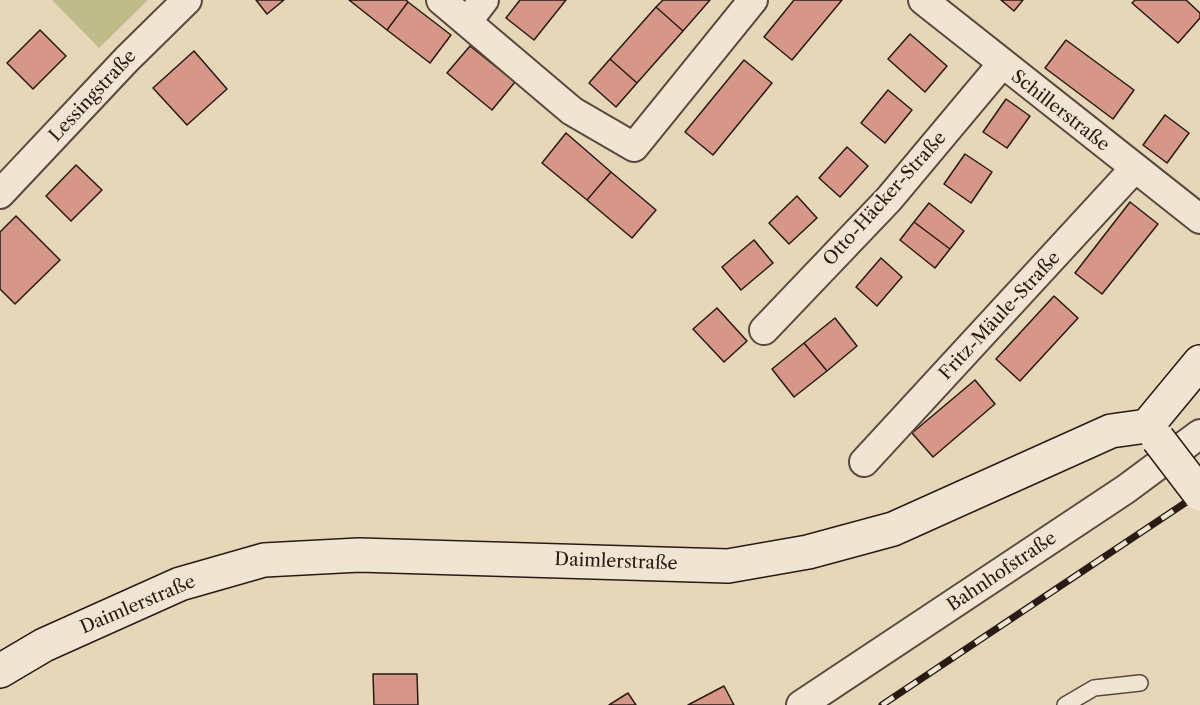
<!DOCTYPE html>
<meta charset="utf-8">
<style>
body{margin:0}
canvas{display:block;background:#e7d7b9}
</style>
<canvas width="1200" height="705"></canvas>
<script>
const c = document.querySelector('canvas').getContext('2d');
c.lineJoin = 'round';
function fillPath(path, color) {
  c.fillStyle = color;
  c.fill(path, 'evenodd');
}
function poly(rows) {
  const path = new Path2D();
  for (const r of rows) {
    path.moveTo(r[0], r[1]);
    for (let i = 2; i < r.length; i += 2) path.lineTo(r[i], r[i + 1]);
  }
  return path;
}
function trace(path, color, width, dash) {
  c.strokeStyle = color;
  c.lineWidth = width;
  c.lineCap = dash ? 'butt' : 'round';
  c.setLineDash(dash || []);
  c.stroke(path);
}
function label(font, color, halo, rows, align = 'center') {
  c.font = font + ' "Libre Caslon Text",serif';
  c.lineWidth = 4.5;
  c.setLineDash([]);
  c.textBaseline = 'middle';
  c.strokeStyle = halo;
  c.fillStyle = color;
  for (const [text, x, y, turn = 0] of rows) {
    c.save();
    c.translate(x, y);
    c.rotate((+turn || 0) * Math.PI / 180);
    c.textAlign = isNaN(turn) ? turn : align;
    if (halo) c.strokeText(text, 0, 0);
    c.fillText(text, 0, 0);
    c.restore();
  }
}
fillPath(poly([
 [52,0,148,0,99,48]
]), '#bebc8a');
const building = poly([
 [256,0,284,0,267,14,256,0],
 [349,0,406,0,408,2,387,30,349,0],
 [520,0,566,0,534,40,506,18,520,0],
 [663,0,710,0,683,31,656,7,663,0],
 [794,0,842,0,792,60,764,37,794,0],
 [1001,0,1023,0,1014,11,1001,0],
 [1135,0,1186,0,1200,13,1200,18,1178,43,1132,3,1135,0],
 [408,2,451,35,430,63,387,30,408,2],
 [656,7,683,31,637,83,610,59,656,7],
 [40,30,66,56,33,89,7,63,40,30],
 [910,34,947,66,925,92,888,59,910,34],
 [1066,40,1134,90,1113,119,1045,68,1066,40],
 [470,46,515,82,492,110,447,73,470,46],
 [194,51,227,89,187,125,153,88,194,51],
 [610,59,637,83,616,107,589,83,610,59],
 [744,60,772,83,713,155,685,132,744,60],
 [888,90,912,110,885,143,861,123,888,90],
 [1006,99,1030,116,1007,148,983,132,1006,99],
 [1165,115,1189,133,1167,163,1143,145,1165,115],
 [566,133,611,172,587,200,542,163,566,133],
 [847,147,868,166,840,197,819,178,847,147],
 [965,154,992,172,971,203,944,184,965,154],
 [76,165,102,190,71,221,46,196,76,165],
 [611,172,656,210,632,238,587,200,611,172],
 [797,196,817,218,789,244,769,223,797,196],
 [1130,202,1158,224,1102,294,1075,273,1130,202],
 [929,203,964,231,950,249,914,222,929,203],
 [16,216,60,260,15,304,0,289,0,232,16,216],
 [914,222,950,249,935,268,900,240,914,222],
 [754,240,773,263,741,290,722,267,754,240],
 [881,258,902,277,877,306,856,287,881,258],
 [1054,296,1078,318,1020,381,996,359,1054,296],
 [717,308,747,341,724,362,693,329,717,308],
 [835,318,857,346,827,371,804,343,835,318],
 [804,343,827,371,794,397,772,369,804,343],
 [975,380,995,404,933,457,912,433,975,380],
 [373,674,417,674,418,705,374,705,373,674],
 [724,686,734,705,688,705,724,686],
 [628,693,636,705,609,705,628,693]
]);
fillPath(building, '#d79788');
trace(building, '#291a15', 1.5);
const lane = poly([
 [1065,705,1094,688,1140,683]
]);
const street = poly([
 [441,0,572,111,634,147,753,0],
 [923,0,1200,219],
 [467,22,484,0],
 [0,194,127,59,187,0],
 [764,330,889,199,1002,64],
 [864,462,1134,169],
 [801,705,1126,489,1200,434]
]);
const secondary = poly([
 [0,671,44,645,180,584,264,560,359,555,728,566,808,552,893,529,1111,431,1147,426,1200,362]
]);
trace(lane, '#58493e', 18);
trace(street, '#58493e', 32);
trace(secondary, '#291a15', 36);
trace(lane, '#efe5d2', 15);
trace(street, '#efe5d2', 28);
trace(secondary, '#efe5d2', 33);
const rail = poly([
 [882,705,1200,493]
]);
trace(rail, '#291a15', 7);
trace(rail, '#efe5d2', 4.5, [14]);
const secondaryBridge = poly([
 [1158,439,1200,494]
]);
trace(secondaryBridge, '#291a15', 36, []);
trace(secondaryBridge, '#efe5d2', 33);
label('18px', '#291a15', '#efe5d2', [
 ["Lessingstraße",93,96,-47],
 ["Schillerstraße",1060,111,38],
 ["Otto-Häcker-Straße",885,199,-48],
 ["Fritz-Mäule-Straße",1000,316,-47],
 ["Daimlerstraße",616,562,2],
 ["Bahnhofstraße",1002,572,-34],
 ["Daimlerstraße",138,605,-23]
]);
</script>
